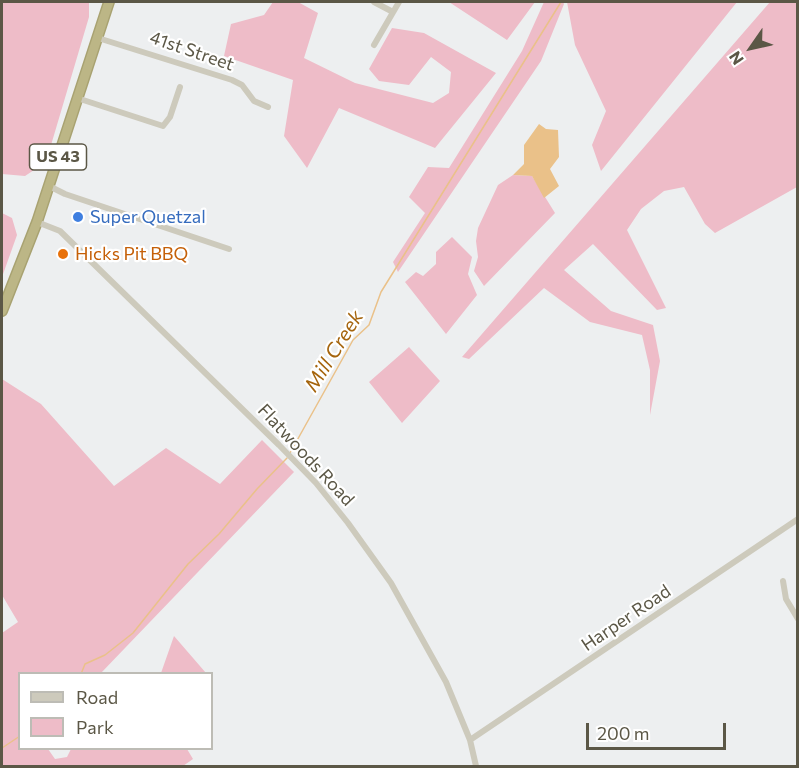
<!DOCTYPE html>
<style>
body{margin:0}
#map{position:relative;width:799px;height:768px;overflow:hidden;background:#edeff0;font-family:Commissioner,sans-serif}
canvas{display:block}
.frame{position:absolute;inset:0;border:3px solid #5b5746;pointer-events:none}
.legend{position:absolute;left:18px;top:672px;width:195px;height:78px;box-sizing:border-box;background:#fff;border:2px solid #bdbcb5;margin:0;padding:8px 10px;list-style:none;font-size:18px;color:#5b5746}
.legend li{display:flex;align-items:center;gap:12px;height:30px}
.legend b{width:30px;border:2px solid #bdbcb5}
.north{position:absolute;left:721px;top:18px;width:60px;height:60px;-webkit-text-stroke:4px #fff;paint-order:stroke;rotate:236deg;font-size:16px;font-weight:700;line-height:24px;text-align:center;color:#5b5746}
.north::after{content:'';display:block;margin:auto;width:21px;height:27px;background:#5b5746;clip-path:polygon(50% 0,100% 100%,50% 72%,0 100%)}
.scale{position:absolute;left:586px;top:723px;width:140px;height:27px;box-sizing:border-box;border:3px solid #5b5746;border-top:0;padding-left:8px;font-size:18px;line-height:21px;white-space:nowrap;color:#5b5746;-webkit-text-stroke:4px #fff;paint-order:stroke}
</style>
<div id="map">
<canvas width="799" height="768"></canvas>
<div class="frame"></div>
<ul class="legend">
<li><b style="height:8px;background:#cdcabc"></b>Road</li>
<li><b style="height:16px;background:#eebcc8"></b>Park</li>
</ul>
<div class="north">N</div>
<div class="scale">200 m</div>
</div>
<script>
const c = document.querySelector('canvas').getContext('2d');
c.lineJoin = 'round';
function fillPath(path, color) {
  c.fillStyle = color;
  c.fill(path, 'evenodd');
}
function poly(rows) {
  const path = new Path2D();
  for (const r of rows) {
    path.moveTo(r[0], r[1]);
    for (let i = 2; i < r.length; i += 2) path.lineTo(r[i], r[i + 1]);
  }
  return path;
}
function trace(path, color, width, dash) {
  c.strokeStyle = color;
  c.lineWidth = width;
  c.lineCap = dash ? 'butt' : 'round';
  c.setLineDash(dash || []);
  c.stroke(path);
}
function label(font, color, halo, rows, align = 'center') {
  c.font = font + ' Commissioner,sans-serif';
  c.lineWidth = 4.5;
  c.setLineDash([]);
  c.textBaseline = 'middle';
  c.strokeStyle = halo;
  c.fillStyle = color;
  for (const [text, x, y, turn = 0] of rows) {
    c.save();
    c.translate(x, y);
    c.rotate((+turn || 0) * Math.PI / 180);
    c.textAlign = isNaN(turn) ? turn : align;
    if (halo) c.strokeText(text, 0, 0);
    c.fillText(text, 0, 0);
    c.restore();
  }
}
fillPath(poly([
 [2,2,89,3,89,17,46,162,25,176,2,174],
 [273,2,298,2,318,13,304,58,355,83,433,103,449,93,451,72,431,57,409,85,379,81,369,69,392,28,424,33,496,73,435,148,339,108,307,168,284,136,293,80,224,56,231,24,264,15],
 [449,2,535,2,507,40],
 [544,2,563,2,564,4,541,61,398,272,393,262,425,213,409,197,428,167,449,168,522,51],
 [567,2,737,2,601,171,592,145,606,111,575,45],
 [770,2,797,2,797,187,715,233,705,224,684,187,664,191,641,209,627,230,666,308,657,310,593,244,564,270,611,311,653,325,660,361,650,415,650,370,642,335,590,322,544,288,469,359,462,357],
 [513,175,532,176,555,213,484,286,474,271,478,257,476,241,478,228,498,185],
 [2,213,12,218,17,235,2,277],
 [452,237,472,257,468,274,477,295,446,334,405,282,416,272,423,276,436,264,436,252],
 [409,347,440,381,402,423,369,382],
 [2,379,41,404,114,486,166,448,220,484,262,440,294,472,101,673,20,674,20,748,48,749,55,759,67,757,71,749,187,749,193,759,183,766,2,766,2,633,18,622,2,595],
 [174,636,206,673,161,673]
]), '#eebcc8');
fillPath(poly([
 [539,124,546,129,558,130,559,157,550,169,559,186,544,198,532,176,513,175,524,164,524,145]
]), '#eac189');
trace(poly([
 [290,453,353,340,369,325,381,292,561,2],
 [81,674,85,664,105,655,133,633,188,564,219,534,257,489,287,458],
 [2,748,20,736]
]), '#eac189', 1.5);
const highway = poly([
 [2,311,37,222,109,2]
]);
trace(highway, '#a8a271', 12);
trace(poly([
 [374,2,393,12],
 [98,38,232,80,242,85,254,101,268,107],
 [374,45,399,2],
 [77,98,163,126,170,117,180,87],
 [49,186,65,194,229,249],
 [37,222,60,231,279,445,316,483,348,523,391,583,446,682,470,740,476,766],
 [783,581,786,599,798,619],
 [470,740,798,519]
]), '#cdcabc', 6);
trace(highway, '#bcb686', 9);
for (const [x, y, r, color] of [
 [78,217,6,"#3f7fe0"],
 [63,254,6,"#e8710a"]
]) {
  const dot = new Path2D();
  dot.arc(x, y, r, 0, 2 * Math.PI);
  c.fillStyle = color;
  c.fill(dot);
  trace(dot, '#fff', 2);
}
for (const [x, y, w] of [
 [58,157,57]
]) {
  const box = new Path2D();
  box.roundRect(x - w / 2, y - 13, w, 26, 4.5);
  c.fillStyle = '#fff';
  c.fill(box);
  trace(box, '#5b5746', 1.5);
}
label('bold 16px', '#5b5746', null, [
 ["US 43",58,157]
]);
label('18px', '#5b5746', '#fff', [
 ["41st Street",192,51,19],
 ["Flatwoods Road",306,455,47],
 ["Harper Road",626,618,-34]
]);
label('18px', '#366cbe', '#fff', [
 ["Super Quetzal",90,217]
], 'left');
label('18px', '#c56008', '#fff', [
 ["Hicks Pit BBQ",75,254]
], 'left');
label('italic 20px', '#a5650e', '#fff', [
 ["Mill Creek",334,351,-58]
]);
</script>
